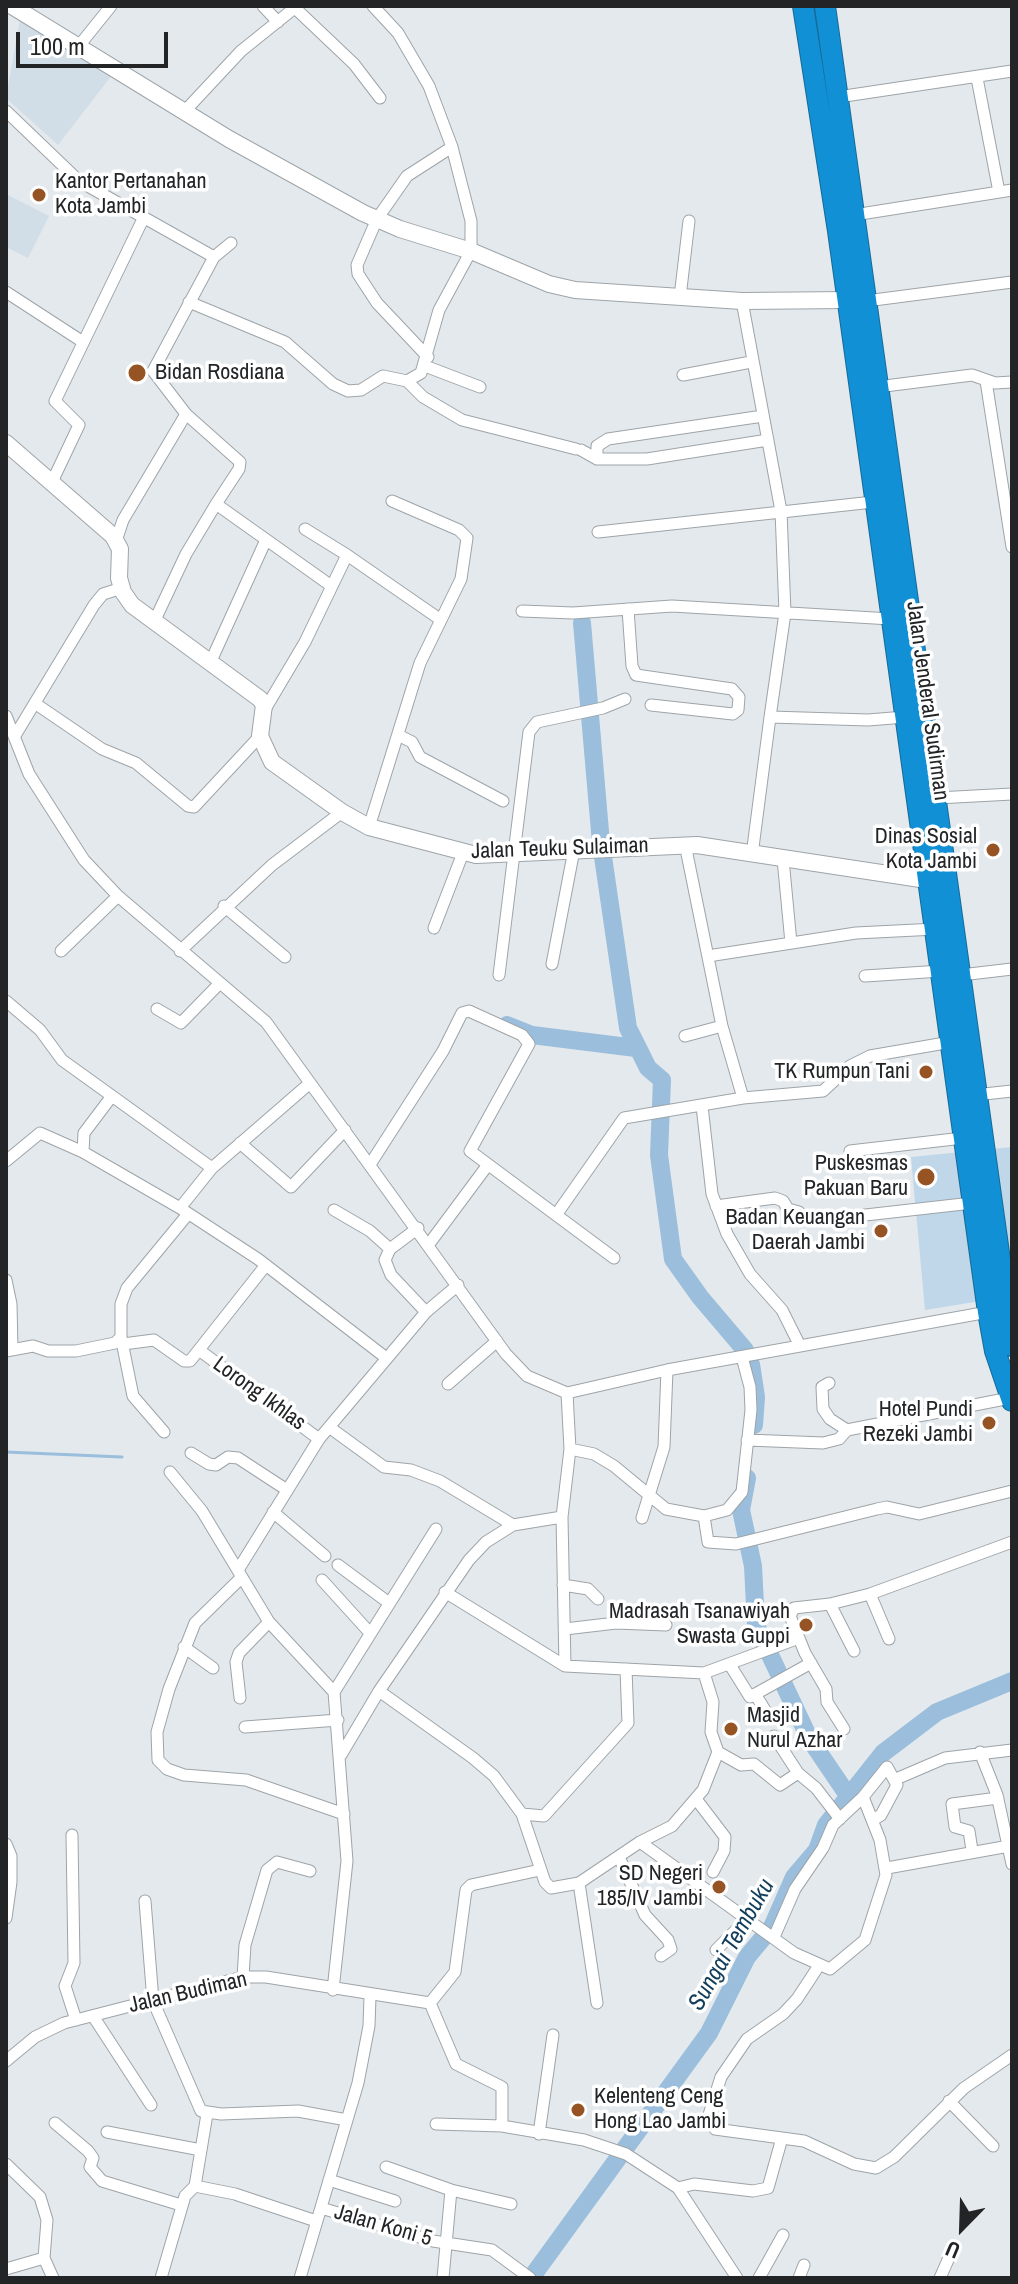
<!DOCTYPE html>
<style>
body{margin:0}
#map{position:relative;width:1018px;height:2284px;overflow:hidden;background:#e3e9ed;font-family:"Archivo Narrow",sans-serif}
canvas{display:block}
.frame{position:absolute;inset:0;border:8px solid #222426;pointer-events:none}
.north{position:absolute;left:922px;top:2188px;width:80px;height:80px;-webkit-text-stroke:6px #fff;paint-order:stroke;rotate:203deg;font-size:22px;font-weight:700;line-height:32px;text-align:center;color:#222426}
.north::after{content:'';display:block;margin:auto;width:28px;height:36px;background:#222426;clip-path:polygon(50% 0,100% 100%,50% 72%,0 100%)}
.scale{position:absolute;left:16px;top:32px;width:152px;height:36px;box-sizing:border-box;border:4px solid #222426;border-top:0;padding-left:10px;font-size:24px;line-height:28px;white-space:nowrap;color:#222426;-webkit-text-stroke:6px #fff;paint-order:stroke}
</style>
<div id="map">
<canvas width="1018" height="2284"></canvas>
<div class="frame"></div>
<div class="north">U</div>
<div class="scale">100 m</div>
</div>
<script>
const c = document.querySelector('canvas').getContext('2d');
c.lineJoin = 'round';
function fillPath(path, color) {
  c.fillStyle = color;
  c.fill(path, 'evenodd');
}
function poly(rows) {
  const path = new Path2D();
  for (const r of rows) {
    path.moveTo(r[0], r[1]);
    for (let i = 2; i < r.length; i += 2) path.lineTo(r[i], r[i + 1]);
  }
  return path;
}
function trace(path, color, width, dash) {
  c.strokeStyle = color;
  c.lineWidth = width;
  c.lineCap = dash ? 'butt' : 'round';
  c.setLineDash(dash || []);
  c.stroke(path);
}
function label(font, color, halo, rows, align = 'center') {
  c.font = font + ' "Archivo Narrow",sans-serif';
  c.lineWidth = 7;
  c.setLineDash([]);
  c.textBaseline = 'middle';
  c.strokeStyle = halo;
  c.fillStyle = color;
  for (const [text, x, y, turn = 0] of rows) {
    c.save();
    c.translate(x, y);
    c.rotate((+turn || 0) * Math.PI / 180);
    c.textAlign = isNaN(turn) ? turn : align;
    if (halo) c.strokeText(text, 0, 0);
    c.fillText(text, 0, 0);
    c.restore();
  }
}
fillPath(poly([
 [20,19,112,75,58,145,6,98],
 [6,194,49,216,28,258,6,247]
]), '#d1dde7');
fillPath(poly([
 [1012,1147,1012,1296,925,1310,911,1157]
]), '#bfd7e9');
trace(poly([
 [6,1452,122,1457]
]), '#9abedb', 3);
trace(poly([
 [582,623,601,843,628,1028,648,1068,662,1080,659,1155,673,1259,700,1297,745,1350],
 [507,1025,532,1035,636,1048],
 [751,1364,756,1397,754,1425],
 [747,1478,741,1510,753,1566,756,1625,809,1738,849,1797],
 [531,2278,709,2033,747,1957,772,1927,794,1877,817,1850,826,1825,883,1753,937,1712,1012,1681]
]), '#9abedb', 18);
const street = poly([
 [263,6,278,22],
 [295,8,354,64,380,98],
 [78,47,111,6],
 [977,78,999,192],
 [838,97,1012,71],
 [6,111,79,181,214,257,153,371,186,414,240,462,239,469,216,504,330,585],
 [184,112,241,51,297,6],
 [854,215,1012,190],
 [214,257,231,243],
 [6,292,83,342],
 [680,297,689,221],
 [742,301,781,511,785,613,770,717,868,720,905,717],
 [866,301,1012,282],
 [189,302,285,342,333,384,348,391,361,390,383,376,407,381,421,373,439,310,471,251,471,221,452,147,429,86,398,33,373,6],
 [428,357,377,303,358,274,357,265,377,219,407,176,452,147],
 [425,366,480,387],
 [683,375,751,362],
 [407,381,423,397,462,420,576,449],
 [986,381,1012,547],
 [877,387,972,375,995,383,1012,382],
 [581,450,597,459,647,459,768,440],
 [597,459,597,446,608,439,763,416],
 [52,482,79,425,55,401,144,217],
 [305,529,347,555],
 [598,532,873,502],
 [116,541,123,520,186,414],
 [628,609,632,666,636,675,732,689,739,697,738,710,733,714,651,705],
 [522,611,573,613,672,606,891,619],
 [154,622,186,554,216,504],
 [211,661,265,542],
 [36,704,102,749,136,763,188,806,194,807,260,736],
 [264,711,305,642,347,555,441,620],
 [6,716,29,774,84,860,118,896,266,1022,506,1354,527,1376,567,1393,667,1370,988,1312],
 [16,734,94,605,103,594,122,588],
 [398,735,412,742,420,757,503,801],
 [937,798,1012,794],
 [369,827,420,663,461,579,467,538,459,530,392,501],
 [685,844,722,1026,743,1098],
 [752,855,770,717],
 [783,859,791,943],
 [224,906,285,957],
 [434,928,463,853],
 [61,951,118,896],
 [180,951,272,865,342,812],
 [708,956,856,933,936,929],
 [552,964,574,850],
 [499,975,529,732,537,722,603,708,625,699],
 [961,975,1012,969],
 [865,976,941,971],
 [6,1001,40,1030,62,1060,112,1096,84,1133,83,1152,180,1208,258,1259,385,1357],
 [157,1009,181,1023,219,984],
 [685,1036,722,1026],
 [975,1095,1012,1091],
 [112,1096,212,1168],
 [702,1106,712,1194,727,1234,750,1274,782,1310,800,1346],
 [240,1143,291,1187,345,1130],
 [850,1151,963,1138],
 [6,1161,40,1133,83,1152],
 [371,1163,443,1051,462,1013,469,1011,522,1035,529,1044,470,1151,614,1258],
 [716,1206,775,1198,783,1201,788,1209,799,1212],
 [180,1208,212,1168,310,1083],
 [334,1210,370,1231,390,1249],
 [556,1215,624,1118,743,1098,823,1091,850,1066,870,1056,951,1042],
 [839,1218,972,1203],
 [418,1228,390,1249,385,1260,391,1275,426,1312],
 [429,1244,487,1166],
 [6,1280,11,1304,12,1349],
 [123,1344,154,1340,184,1361,190,1361,266,1265],
 [199,1350,319,1439],
 [6,1351,33,1346,48,1351,76,1351,115,1343,121,1337],
 [829,1383,822,1387,823,1409,830,1419,847,1430,1010,1398],
 [448,1384,497,1341],
 [329,1427,384,1467,411,1470,440,1481,513,1525],
 [164,1432,133,1396,121,1337,121,1304,127,1288,188,1214],
 [747,1440,823,1443,839,1439,847,1430],
 [570,1449,594,1454,614,1466,666,1509,704,1516,727,1510,742,1492,751,1410,750,1387,742,1357],
 [191,1453,209,1464,216,1465,228,1457,238,1458,287,1490],
 [170,1472,202,1511,269,1622,334,1692,347,1861,333,1990],
 [273,1512,325,1556],
 [704,1516,708,1542,736,1544,877,1509,887,1507,919,1514,1012,1491],
 [562,1517,565,1666,704,1673,799,1638],
 [642,1518,664,1447,667,1370],
 [338,1565,389,1603],
 [238,1570,319,1439,426,1312,458,1285],
 [242,1577,195,1623,169,1689,157,1732,158,1760,167,1769,184,1775,246,1780,344,1814],
 [322,1580,370,1633],
 [563,1585,588,1589,598,1599],
 [445,1592,565,1666],
 [870,1594,889,1639],
 [830,1604,794,1608,790,1616,805,1653,826,1689,827,1702,844,1729],
 [565,1629,616,1623,666,1625],
 [184,1647,213,1668],
 [854,1651,830,1604,870,1594,1012,1542],
 [730,1665,750,1697,811,1663],
 [379,1691,473,1758,494,1776,522,1814,544,1816,628,1723,626,1669],
 [334,1692,436,1529],
 [755,1694,768,1715],
 [240,1698,236,1662,239,1653,269,1622],
 [245,1727,338,1720],
 [774,1736,798,1773,816,1788,840,1819],
 [718,1752,741,1765,754,1764,780,1785,798,1773],
 [980,1752,997,1795,1012,1864],
 [341,1755,379,1691,469,1560,486,1542,513,1525,562,1517,570,1449,567,1393],
 [896,1779,945,1758,1012,1750],
 [696,1799,725,1837,724,1851,713,1872],
 [522,1814,545,1882,551,1888,579,1883,640,1842,672,1826,703,1790,718,1752,711,1732,713,1702,704,1673],
 [72,1835,74,1963,65,1986,76,2020],
 [640,1842,794,1953,830,1969,865,1940,886,1875,880,1840,863,1797,887,1767,897,1785,881,1815,873,1820],
 [6,1844,11,1856,11,1882,6,1918],
 [972,1850,969,1831,955,1827,952,1804,998,1798],
 [619,1857,645,1915,668,1940,671,1949,661,1956],
 [887,1868,1009,1846],
 [579,1883,597,2003],
 [145,1901,153,2001,201,2111,221,2114,298,2111,347,2120],
 [774,1937,795,1889,823,1848,833,1825,863,1797],
 [716,1950,748,1918],
 [818,1967,797,1999,783,2014,747,2039,721,2077,708,2118,715,2129,804,2141,854,2164,876,2168,894,2157,964,2088,1012,2055],
 [243,1977,245,1945,267,1870,277,1862,310,1871],
 [430,2003,455,1972,466,1890,471,1885,540,1870],
 [430,2003,456,2064,502,2087,502,2126],
 [93,2016,151,2105],
 [6,2061,35,2037,64,2023,243,1977,266,1977,430,2003],
 [949,2101,993,2146],
 [55,2123,88,2151,93,2158,90,2167,102,2181,181,2205],
 [436,2124,502,2126,584,2140,626,2154,678,2188,737,2278],
 [107,2132,201,2150],
 [539,2134,553,2035],
 [6,2164,40,2197,47,2220,44,2258],
 [386,2167,451,2190,511,2204],
 [329,2180,395,2201],
 [195,2186,235,2194,316,2221],
 [678,2188,694,2184,753,2191,768,2188,782,2138],
 [321,2208,433,2241,492,2250,530,2278],
 [6,2269,44,2258,53,2278],
 [161,2278,185,2196,195,2186,207,2114],
 [300,2278,358,2083,369,2026,370,1997],
 [443,2278,451,2190],
 [759,2278,783,2235],
 [799,2278,804,2265],
 [940,2278,951,2253]
]);
const secondary = poly([
 [12,6,229,139,363,213,400,229,471,251,549,284,575,290,742,301,848,300],
 [6,443,113,536,120,549,119,578,123,592,132,605,260,699,264,705,260,736,272,762,342,812,369,827,476,855,697,845,927,880]
]);
const highway = poly([
 [803,6,838,231,988,1312,995,1351,1012,1401],
 [825,6,1012,1346]
]);
trace(street, '#9ea4a8', 13);
trace(secondary, '#9ea4a8', 18);
trace(highway, '#176a98', 22);
trace(street, '#fff', 11);
trace(secondary, '#fff', 16);
trace(highway, '#1190d5', 20);
for (const [x, y, r, color] of [
 [39,195,8,"#965324"],
 [137,373,10,"#965324"],
 [993,850,8,"#965324"],
 [926,1072,8,"#965324"],
 [926,1177,10,"#965324"],
 [881,1231,8,"#965324"],
 [989,1423,8,"#965324"],
 [806,1625,8,"#965324"],
 [731,1729,8,"#965324"],
 [719,1887,8,"#965324"],
 [578,2110,8,"#965324"]
]) {
  const dot = new Path2D();
  dot.arc(x, y, r, 0, 2 * Math.PI);
  c.fillStyle = color;
  c.fill(dot);
  trace(dot, '#fff', 3);
}
label('22px', '#222426', '#fff', [
 ["Kantor Pertanahan",55,182,"left"],
 ["Kota Jambi",55,207,"left"],
 ["Bidan Rosdiana",155,373,"left"],
 ["Dinas Sosial",977,837],
 ["Kota Jambi",977,862],
 ["TK Rumpun Tani",910,1072],
 ["Puskesmas",908,1164],
 ["Pakuan Baru",908,1189],
 ["Badan Keuangan",865,1218],
 ["Daerah Jambi",865,1243],
 ["Hotel Pundi",973,1410],
 ["Rezeki Jambi",973,1435],
 ["Madrasah Tsanawiyah",790,1612],
 ["Swasta Guppi",790,1637],
 ["Masjid",747,1716,"left"],
 ["Nurul Azhar",747,1741,"left"],
 ["SD Negeri",703,1874],
 ["185/IV Jambi",703,1899],
 ["Kelenteng Ceng",594,2097,"left"],
 ["Hong Lao Jambi",594,2122,"left"]
], 'right');
label('22px', '#222426', '#fff', [
 ["Jalan Jenderal Sudirman",927,701,82],
 ["Jalan Teuku Sulaiman",560,849,-2],
 ["Lorong Ikhlas",259,1394,36],
 ["Jalan Budiman",188,1993,-13],
 ["Jalan Koni 5",383,2226,16]
]);
label('italic 24px', '#123e5b', '#fff', [
 ["Sungai Tembuku",732,1945,-60]
]);
</script>
